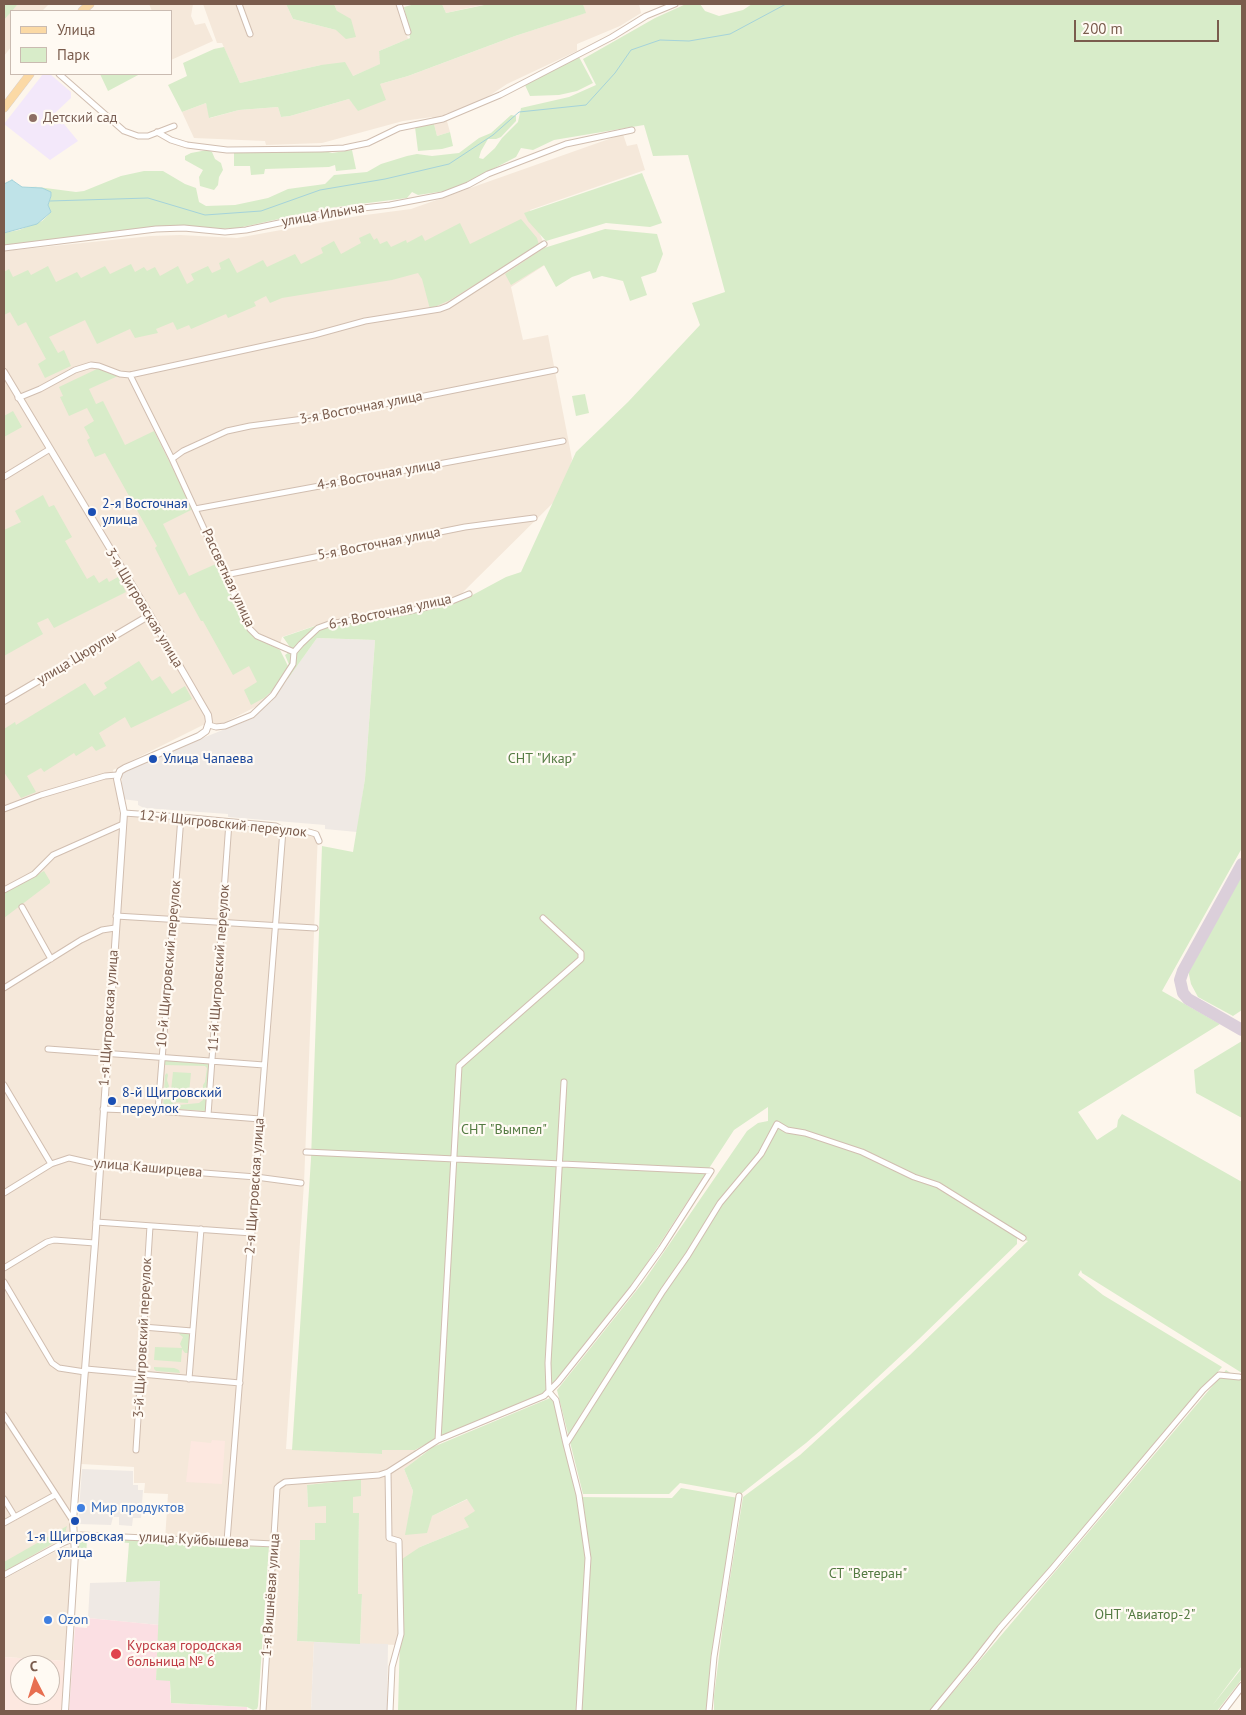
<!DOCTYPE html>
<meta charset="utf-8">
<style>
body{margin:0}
#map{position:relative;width:1246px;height:1715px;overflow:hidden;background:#fdf6ec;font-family:"PT Sans",sans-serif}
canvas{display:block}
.frame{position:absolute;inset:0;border:5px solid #7a5c4d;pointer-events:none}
.legend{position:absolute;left:10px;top:10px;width:162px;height:65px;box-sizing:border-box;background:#fffaf3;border:1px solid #cabbb1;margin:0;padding:6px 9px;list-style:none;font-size:15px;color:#7a5c4d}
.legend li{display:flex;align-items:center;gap:10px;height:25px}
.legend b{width:25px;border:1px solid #cabbb1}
.north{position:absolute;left:10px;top:1655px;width:50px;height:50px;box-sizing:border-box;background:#fffaf3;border:1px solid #cabbb1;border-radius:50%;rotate:355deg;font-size:14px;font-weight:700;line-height:20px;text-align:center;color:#7a5c4d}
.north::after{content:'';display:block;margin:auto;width:18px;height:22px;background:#e76f51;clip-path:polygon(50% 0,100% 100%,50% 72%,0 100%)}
.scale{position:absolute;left:1074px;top:20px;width:145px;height:22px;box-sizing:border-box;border:2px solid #7a5c4d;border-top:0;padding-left:6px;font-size:15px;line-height:18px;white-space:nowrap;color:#7a5c4d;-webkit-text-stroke:4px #fffaf3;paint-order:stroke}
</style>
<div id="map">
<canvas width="1246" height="1715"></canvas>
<div class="frame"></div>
<ul class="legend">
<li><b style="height:6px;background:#fbd9a5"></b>Улица</li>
<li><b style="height:14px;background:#d8ecc9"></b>Парк</li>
</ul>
<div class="north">С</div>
<div class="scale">200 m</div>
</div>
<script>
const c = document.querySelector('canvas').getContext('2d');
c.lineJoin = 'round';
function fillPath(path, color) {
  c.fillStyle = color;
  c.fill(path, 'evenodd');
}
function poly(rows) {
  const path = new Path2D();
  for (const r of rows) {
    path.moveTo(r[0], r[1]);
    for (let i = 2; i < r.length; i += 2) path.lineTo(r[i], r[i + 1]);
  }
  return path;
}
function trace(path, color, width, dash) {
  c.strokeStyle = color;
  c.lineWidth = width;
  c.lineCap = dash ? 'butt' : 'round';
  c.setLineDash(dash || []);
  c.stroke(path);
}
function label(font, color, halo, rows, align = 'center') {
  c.font = font + ' "PT Sans",sans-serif';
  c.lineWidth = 4.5;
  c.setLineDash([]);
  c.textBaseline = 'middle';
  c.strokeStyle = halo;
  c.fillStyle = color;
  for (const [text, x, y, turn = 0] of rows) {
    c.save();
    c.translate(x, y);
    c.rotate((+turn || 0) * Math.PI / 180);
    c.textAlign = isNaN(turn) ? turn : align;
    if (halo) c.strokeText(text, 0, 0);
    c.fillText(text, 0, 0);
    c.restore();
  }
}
fillPath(poly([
 [18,4,49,4,42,11,11,11],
 [149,4,193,4,191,16,195,25,205,23,213,41,171,60,171,11,152,11],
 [203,4,286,4,293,19,336,30,337,11,334,4,397,4,408,39,379,51,381,64,353,76,321,65,240,83,222,43,217,43],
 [442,4,481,4,482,5,446,13],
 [583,4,639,4,641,13,620,26,577,44,577,51,507,84,483,100,461,110,445,114,450,132,437,136,432,117,403,121,322,143,266,145,265,141,194,138,182,112,206,103,210,118,239,110,278,107,281,117,290,116,349,99,358,110,380,84,408,76,515,36,585,13],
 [11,11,11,47,4,56,4,20],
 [623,134,627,146,637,144,645,170,530,210,551,261,511,287,523,340,548,335,572,459,565,491,453,602,398,615,350,617,320,624,282,637,265,702,222,724,203,725,113,770,120,815,318,832,304,1183,286,1449,381,1454,382,1450,415,1450,421,1456,404,1469,413,1491,406,1534,432,1516,468,1499,476,1511,469,1527,420,1547,399,1645,360,1644,362,1594,358,1595,359,1513,353,1513,353,1496,361,1495,361,1479,307,1485,308,1506,326,1506,326,1523,315,1540,300,1540,297,1641,314,1642,311,1711,263,1711,270,1544,165,1540,168,1494,144,1493,145,1483,134,1483,134,1467,81,1464,75,1533,4,1572,4,251,151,236,180,235,237,238,358,216,411,209],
 [64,1547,69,1547,73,1550,66,1661,4,1657,4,1579]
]), '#f5e8da');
fillPath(poly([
 [212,1440,225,1441,222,1484,186,1482,191,1441,211,1443],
 [4,1657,66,1661,61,1711,4,1711],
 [20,1665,50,1665,50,1695,20,1695]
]), '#fde8e0');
fillPath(poly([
 [317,638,375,640,365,779,357,832,325,829,325,825,228,817,228,814,144,808,138,805,138,801,122,799,122,770,253,718,253,714,264,703,271,702],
 [82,1469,133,1471,133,1485,138,1485,138,1490,143,1490,141,1518,133,1518,132,1526,119,1525,119,1517,113,1517,111,1525,78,1524],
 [160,1581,159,1625,88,1618,90,1583],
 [314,1642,388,1644,387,1711,311,1711]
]), '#efe9e4');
fillPath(poly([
 [43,74,50,74,71,92,71,98,55,113,78,141,50,160,4,124]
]), '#f3e8fa');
fillPath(poly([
 [88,1618,159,1625,156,1679,170,1680,170,1697,171,1703,247,1707,247,1711,69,1711,75,1627,87,1628]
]), '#fbdfe3');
fillPath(poly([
 [4,4,18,4,4,20],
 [286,4,334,4,337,11,351,19,356,37,346,39,336,30,293,19],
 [415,4,442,4,446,13,489,4,583,4,586,13,515,36,408,76,380,84,386,100,358,111,349,99,290,116,281,117,278,107,239,110,209,118,206,103,182,112,168,85,187,76,183,63,214,49,224,47,240,83,321,65,345,62,353,76,380,64,379,51,410,38,404,7],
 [686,4,700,4,705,11,719,16,743,10,752,4,1242,4,1242,848,1162,991,1220,1024,1078,1112,1097,1140,1117,1127,1118,1120,1122,1114,1242,1182,1242,1373,1082,1273,1081,1270,1078,1275,1103,1295,1222,1367,930,1711,714,1711,714,1696,724,1616,743,1497,800,1455,910,1355,1028,1241,1017,1237,1017,1244,919,1339,821,1430,806,1443,741,1494,680,1483,669,1494,583,1494,557,1390,644,1281,747,1131,758,1123,768,1121,768,1107,734,1130,636,1280,557,1381,546,1392,439,1437,415,1450,382,1450,382,1454,292,1450,311,1159,322,846,353,852,365,779,375,640,317,638,287,680,290,667,285,655,292,650,283,637,321,624,351,617,399,615,434,608,467,598,506,577,521,572,576,452,628,402,700,325,692,303,725,292,688,155,653,156,644,125,554,140,533,150,521,148,516,157,460,186,445,191,418,195,412,192,407,198,329,208,238,228,221,229,157,227,4,245,4,233,19,230,42,221,51,212,48,205,51,196,50,192,42,188,30,186,76,192,84,191,121,176,144,171,163,171,185,184,196,188,199,202,206,206,235,205,268,198,288,189,325,184,334,175,367,172,381,164,407,156,417,154,432,156,459,153,479,138,491,133,511,115,516,116,516,121,501,137,496,139,488,139,481,151,479,158,483,159,495,148,502,138,518,122,521,108,569,97,596,85,583,59,655,18],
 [579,57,593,83,577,91,559,95,530,96,525,85],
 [100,74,140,74,108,91],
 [434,124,437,136,450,132,453,146,442,149,418,151,415,127],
 [285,149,325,151,332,153,352,150,356,169,336,171,335,165,329,167,265,169,264,174,251,175,250,166,234,166,234,153],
 [207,150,212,152,215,159,221,163,223,170,219,177,218,185,214,190,200,186,199,177,203,170,185,160,185,156,191,153],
 [642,173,662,223,650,227,606,223,546,241,528,221,524,213],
 [521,219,537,238,539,245,450,300,430,309,422,279,418,273,392,280,282,298,270,303,266,296,254,302,256,306,228,318,226,314,191,329,189,325,177,330,173,322,156,329,158,333,135,338,130,329,97,344,85,320,49,337,58,353,64,350,71,366,45,378,38,364,46,359,26,322,18,326,10,312,4,315,4,272,9,269,13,277,28,270,31,275,48,266,56,282,77,272,81,278,105,266,110,274,131,264,135,272,144,267,147,271,155,267,160,276,178,266,187,284,194,280,191,274,208,266,212,273,221,269,219,263,229,258,237,273,263,260,267,267,295,254,301,264,323,253,321,248,334,241,341,254,361,243,359,238,370,233,374,240,377,238,380,244,387,241,391,247,406,240,407,243,422,235,425,241,460,223,470,244],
 [605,229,657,234,663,254,656,272,641,277,647,295,630,301,623,281,602,276,593,279,590,271,572,277,556,287,544,265,511,285,505,274,544,248],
 [99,368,118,376,89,389,96,404,103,401,125,445,154,431,193,509,163,524,189,576,218,563,249,632,256,638,280,650,288,666,271,692,264,698,251,705,244,690,257,682,249,666,233,675,203,621,201,621,185,592,179,595,155,548,157,546,105,453,95,457,87,440,90,438,84,427,94,421,87,408,69,416,60,397,63,396,59,387],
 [585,394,589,413,576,416,572,396],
 [13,411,22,427,4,437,4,416],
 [43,495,49,507,54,505,72,537,65,541,87,579,94,575,99,583,107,578,109,582,118,577,126,592,54,628,48,618,37,623,43,634,4,656,4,530,21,522,15,511],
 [139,661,152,681,160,676,172,694,185,686,192,699,131,728,125,717,99,733,106,746,96,751,92,746,76,756,74,753,44,772,41,768,27,776,36,792,21,798,4,772,4,729,15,722,16,725,85,683,94,696,107,688,104,683],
 [1242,870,1242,1010,1233,1016,1198,997,1191,984,1188,970],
 [44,871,50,881,50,883,4,918,4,893],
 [1242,1041,1242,1118,1196,1093,1194,1070],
 [168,1059,209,1063,211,1066,206,1109,205,1111,163,1108,165,1075,167,1073,168,1075,167,1080,169,1086,166,1095,170,1100,173,1072,191,1073,188,1103,171,1102,179,1105,199,1103,203,1100,203,1085,205,1082,207,1068,205,1066,165,1065,165,1060],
 [181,1331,190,1331,191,1334,189,1353,185,1353,182,1349,181,1362,154,1360,155,1347,182,1348,180,1344,183,1337,179,1334],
 [154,1367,174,1368,179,1370,180,1373,156,1371,154,1369],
 [1226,1370,1242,1381,1242,1666,1212,1706,1242,1668,1242,1679,1217,1711,937,1711],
 [550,1398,553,1399,578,1497,672,1498,681,1488,738,1498,708,1711,398,1711,402,1559,420,1547,469,1527,464,1518,475,1511,467,1499,432,1516,427,1533,405,1535,413,1491,404,1469,433,1447],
 [361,1479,361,1496,353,1497,353,1513,359,1513,358,1594,362,1594,360,1644,297,1641,300,1540,315,1540,315,1523,326,1523,326,1506,308,1507,307,1485],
 [67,1526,65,1533,57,1541,4,1572,4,1562],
 [81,1537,269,1546,258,1706,257,1709,253,1710,247,1707,171,1703,170,1681,156,1680,160,1581,126,1582,129,1543,87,1540,86,1557,79,1557,78,1541]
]), '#d8ecc9');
const water = poly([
 [12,180,22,187,42,188,51,192,51,196,48,205,51,212,37,224,4,233,4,184,12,180]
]);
fillPath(water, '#bfe3e8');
trace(water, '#a5d3da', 1);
trace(poly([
 [50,201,148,198,205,215,261,211,320,190,385,179,449,164,493,135,519,112,586,105,615,73,631,50,660,40,689,41,730,34,786,4]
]), '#a5d3da', 1);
trace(poly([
 [1242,864,1183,971,1180,980,1183,993,1188,999,1242,1030]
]), '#dbcfda', 12);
const minor = poly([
 [239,4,250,34],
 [399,4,408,32],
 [59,74,124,131,138,136,148,136,174,126],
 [157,132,171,140,187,145,227,150,321,149,344,148,368,143,399,128,443,119,500,95,612,37,646,16,675,4],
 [4,248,156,229,184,228,225,232,246,230,336,211,390,205,442,195,468,185,488,174,566,144,632,130],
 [130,375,172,459,250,629,257,636,294,652],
 [18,398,40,389,75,370,91,365,99,366,120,374,130,375,314,335,365,321,440,309,448,306,544,244],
 [172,459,183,451,227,431,250,426,319,417,555,370],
 [4,477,50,449],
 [195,509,563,441],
 [225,575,465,527,534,518],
 [209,725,216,727,225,726,252,715,273,695,293,664,294,652,301,644,318,628,329,624,410,611,452,601,469,594],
 [4,809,41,795,105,776,117,775],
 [124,813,181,817,276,826,283,830,309,832,316,834,319,841],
 [4,890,34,874,53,855,123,824],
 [22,907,51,959],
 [116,916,315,928],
 [4,988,81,940,102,930,115,928],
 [48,1049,264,1065],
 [564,1082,548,1363,549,1392,556,1400,566,1444],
 [4,1085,51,1164],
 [103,1109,158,1111,260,1119],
 [158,1111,181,817],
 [208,1115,229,822],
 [4,1193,51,1164,69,1158,100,1165,256,1177,301,1183],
 [96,1222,252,1233],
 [4,1268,47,1242,54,1240,95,1243],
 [4,1282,52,1363,59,1368,85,1372],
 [143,1327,192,1331],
 [86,1369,240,1383],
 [189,1379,201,1229],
 [4,1415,73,1521],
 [438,1440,459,1066,581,959,581,953,543,918],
 [136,1450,150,1226],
 [388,1472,389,1538,399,1541,401,1634,392,1667,390,1711],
 [4,1499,15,1517],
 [4,1523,55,1495],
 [227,1541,283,830],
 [4,1575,63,1543,81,1535,274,1544],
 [263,1711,277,1488,279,1486,285,1482,379,1475,388,1472,438,1440,544,1396,558,1382,633,1288,661,1249,711,1171,306,1152],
 [579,1711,588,1558,579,1495,566,1444,663,1291,688,1255,720,1203,761,1154,777,1124,787,1130,805,1133,862,1152,914,1177,938,1185,1023,1238],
 [709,1711,714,1657,739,1496],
 [933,1711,975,1660,1000,1628,1052,1569,1203,1390,1219,1375,1239,1377]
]);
const tertiary = poly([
 [4,372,150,615,208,715,209,722,206,731,199,736,125,768,120,771,117,779,124,813,95,1243,73,1521,75,1554,65,1711],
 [4,701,150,615],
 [1223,1711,1242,1686]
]);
const primary = poly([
 [82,11,90,4],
 [4,108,30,74]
]);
trace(minor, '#d1beb0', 7);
trace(tertiary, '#d1beb0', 8);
trace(primary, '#dad1cd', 9);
trace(minor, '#fff', 5);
trace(tertiary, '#fff', 6);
trace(primary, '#fbd9a5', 8);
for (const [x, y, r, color] of [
 [33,118,5,"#8d6e63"],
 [92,512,5,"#1a4fb4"],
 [153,759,5,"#1a4fb4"],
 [112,1101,5,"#1a4fb4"],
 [81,1508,5,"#3f7fe0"],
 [75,1521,5,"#1a4fb4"],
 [48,1620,5,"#3f7fe0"],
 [116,1654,6,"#e0444e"]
]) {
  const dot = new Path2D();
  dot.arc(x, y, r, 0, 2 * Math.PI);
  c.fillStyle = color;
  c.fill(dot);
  trace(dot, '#fffaf3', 2);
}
label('14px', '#785e54', '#fffaf3', [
 ["Детский сад",43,118]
], 'left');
label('14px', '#7a5c4d', '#fffaf3', [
 ["улица Ильича",323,215,-10],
 ["3-я Восточная улица",361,408,-11],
 ["4-я Восточная улица",379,475,-10],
 ["5-я Восточная улица",379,544,-11],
 ["Рассветная улица",228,578,65],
 ["3-я Щигровская улица",144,608,59],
 ["6-я Восточная улица",390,612,-12],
 ["улица Цюрупы",77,658,-31],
 ["12-й Щигровский переулок",223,824,6],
 ["10-й Щигровский переулок",169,964,-85],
 ["11-й Щигровский переулок",219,968,-86],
 ["1-я Щигровская улица",109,1018,-86],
 ["улица Каширцева",148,1168,5],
 ["2-я Щигровская улица",255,1186,-86],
 ["3-й Щигровский переулок",143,1338,-87],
 ["улица Куйбышева",194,1540,3],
 ["1-я Вишнёвая улица",271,1595,-86]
]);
label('14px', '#164399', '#fffaf3', [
 ["2-я Восточная",102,504],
 ["улица",102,520],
 ["Улица Чапаева",163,759],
 ["8-й Щигровский",122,1093],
 ["переулок",122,1109],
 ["1-я Щигровская",75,1537,"center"],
 ["улица",75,1553,"center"]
], 'left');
label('14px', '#537a41', '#fffaf3', [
 ["СНТ \"Икар\"",542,759],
 ["СНТ \"Вымпел\"",504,1130],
 ["СТ \"Ветеран\"",868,1574],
 ["ОНТ \"Авиатор-2\"",1145,1615]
]);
label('14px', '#366cbe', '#fffaf3', [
 ["Мир продуктов",91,1508],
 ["Ozon",58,1620]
], 'left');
label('14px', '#be3a42', '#fffaf3', [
 ["Курская городская",127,1646],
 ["больница № 6",127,1662]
], 'left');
</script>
